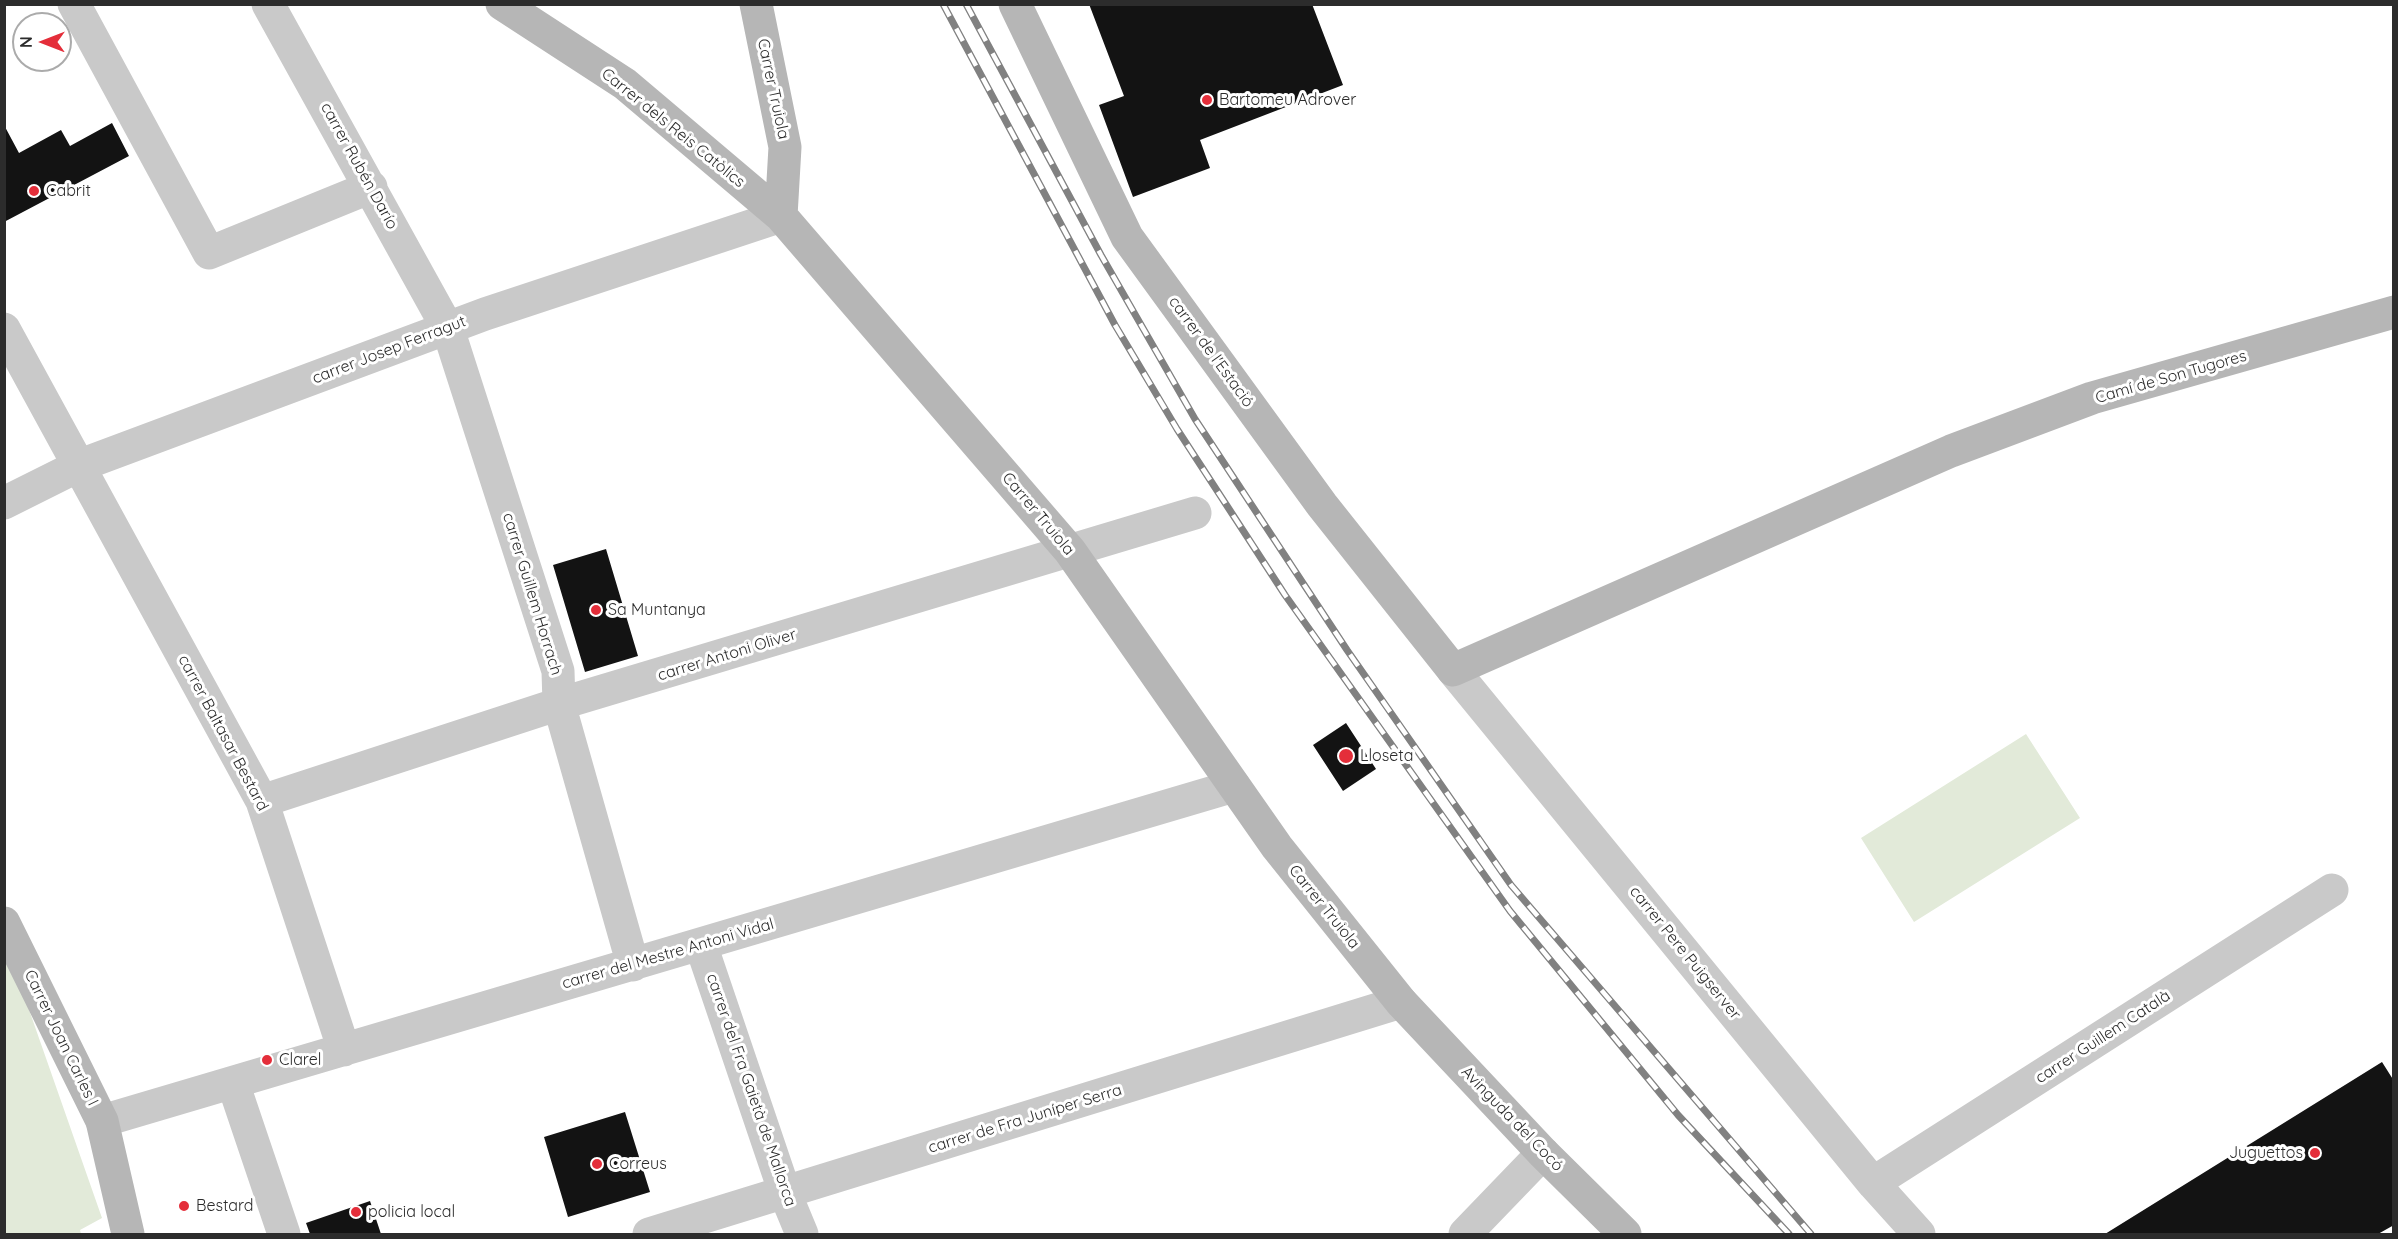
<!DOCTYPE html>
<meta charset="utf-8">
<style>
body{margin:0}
#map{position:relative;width:2398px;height:1239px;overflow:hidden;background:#fff;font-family:Quicksand,sans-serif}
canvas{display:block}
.frame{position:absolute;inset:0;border:6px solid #2c2c2c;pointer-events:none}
.north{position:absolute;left:12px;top:12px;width:60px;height:60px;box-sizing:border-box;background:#fff;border:2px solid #ababab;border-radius:50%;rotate:270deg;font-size:16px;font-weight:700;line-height:24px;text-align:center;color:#2c2c2c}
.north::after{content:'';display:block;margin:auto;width:21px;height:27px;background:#e42e3a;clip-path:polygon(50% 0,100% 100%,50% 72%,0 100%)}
</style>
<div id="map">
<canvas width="2398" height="1239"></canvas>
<div class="frame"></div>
<div class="north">N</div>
</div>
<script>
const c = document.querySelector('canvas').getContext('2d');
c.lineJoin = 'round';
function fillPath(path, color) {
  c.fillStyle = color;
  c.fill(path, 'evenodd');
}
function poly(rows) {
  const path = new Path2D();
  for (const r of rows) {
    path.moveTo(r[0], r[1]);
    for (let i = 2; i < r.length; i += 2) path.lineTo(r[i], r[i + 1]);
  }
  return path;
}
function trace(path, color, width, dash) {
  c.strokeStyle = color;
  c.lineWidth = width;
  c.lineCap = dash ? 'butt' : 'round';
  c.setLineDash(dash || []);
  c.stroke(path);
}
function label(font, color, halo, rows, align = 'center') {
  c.font = font + ' Quicksand,sans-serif';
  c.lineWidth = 6;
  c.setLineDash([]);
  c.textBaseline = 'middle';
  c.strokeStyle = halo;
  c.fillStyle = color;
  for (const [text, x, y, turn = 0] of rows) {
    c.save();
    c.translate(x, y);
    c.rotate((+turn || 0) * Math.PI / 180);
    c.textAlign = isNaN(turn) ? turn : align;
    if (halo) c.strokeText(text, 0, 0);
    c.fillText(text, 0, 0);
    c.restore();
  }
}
fillPath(poly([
 [2026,734,2080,818,1914,922,1861,838],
 [4,948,13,964,102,1218,80,1230,81,1234,5,1234]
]), '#e2ead9');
fillPath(poly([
 [1089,4,1312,4,1343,85,1200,140,1210,168,1133,197,1099,105,1124,96],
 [112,123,129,156,4,222,4,125,19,153,61,130,70,146],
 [606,549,638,656,585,672,553,565],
 [1346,723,1376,769,1343,791,1313,745],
 [2382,1062,2394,1081,2394,1225,2378,1234,2105,1234],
 [625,1112,650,1192,568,1217,544,1137],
 [370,1201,381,1234,310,1234,306,1223]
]), '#131313');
trace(poly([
 [74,4,209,253,371,187],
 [268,4,448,329,558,671,559,704,633,965],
 [4,329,262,801,344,1050],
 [4,503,78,466,485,314,781,216],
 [1453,670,1873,1183,1919,1234],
 [262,801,559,704,1195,513],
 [701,945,785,1193,802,1234],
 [233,1083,284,1234],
 [102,1121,1234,786],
 [1873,1183,2332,890],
 [649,1234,1401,1002],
 [1465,1234,1543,1153]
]), '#c9c9c9', 33);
trace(poly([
 [502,4,625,84,781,216,1070,551,1277,847,1401,1002,1543,1153,1625,1234],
 [756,4,785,147,781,216],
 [1015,4,1127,237,1322,505,1453,670,1951,451,2092,398,2394,312],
 [4,923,102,1121,128,1234]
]), '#b6b6b6', 33);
const rail = poly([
 [943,4,1115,325,1177,429,1285,595,1510,911,1678,1115,1789,1234],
 [966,4,1101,255,1195,419,1347,650,1511,885,1811,1234]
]);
trace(rail, '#818181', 7);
trace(rail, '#fff', 4.5, [14]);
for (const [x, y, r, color] of [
 [1207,100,6,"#e42e3a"],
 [34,191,6,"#e42e3a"],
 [596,610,6,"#e42e3a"],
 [1346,756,8,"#e42e3a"],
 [267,1060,6,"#e42e3a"],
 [2315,1153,6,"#e42e3a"],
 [597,1164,6,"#e42e3a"],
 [184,1206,6,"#e42e3a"],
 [356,1212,6,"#e42e3a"]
]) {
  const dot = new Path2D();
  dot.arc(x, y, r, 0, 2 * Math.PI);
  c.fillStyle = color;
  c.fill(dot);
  trace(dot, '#fff', 2);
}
label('16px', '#2c2c2c', '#fff', [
 ["Carrer Truiola",773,89,78],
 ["Carrer dels Reis Catòlics",673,128,39],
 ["carrer Rubén Darío",359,166,61],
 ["carrer Josep Ferragut",389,350,-21],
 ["carrer de l'Estació",1211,352,54],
 ["Camí de Son Tugores",2171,377,-16],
 ["Carrer Truiola",1038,514,50],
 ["carrer Guillem Horrach",532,594,73],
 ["carrer Antoni Oliver",727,655,-17],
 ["carrer Baltasar Bestard",223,733,62],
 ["Carrer Truiola",1324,907,51],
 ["carrer Pere Puigserver",1685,953,51],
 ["carrer del Mestre Antoni Vidal",668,954,-16],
 ["carrer Guillem Català",2103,1037,-33],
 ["Carrer Joan Carles I",61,1038,64],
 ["carrer del Fra Gaietà de Mallorca",751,1090,71],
 ["carrer de Fra Juníper Serra",1025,1119,-17],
 ["Avinguda del Cocó",1512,1119,46]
]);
label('16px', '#2c2c2c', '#fff', [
 ["Bartomeu Adrover",1219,100],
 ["Cabrit",46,191],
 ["Sa Muntanya",608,610],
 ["Lloseta",1360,756],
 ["Clarel",279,1060],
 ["Juguettos",2303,1153,"right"],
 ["Correus",609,1164],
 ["Bestard",196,1206],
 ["policia local",368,1212]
], 'left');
</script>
